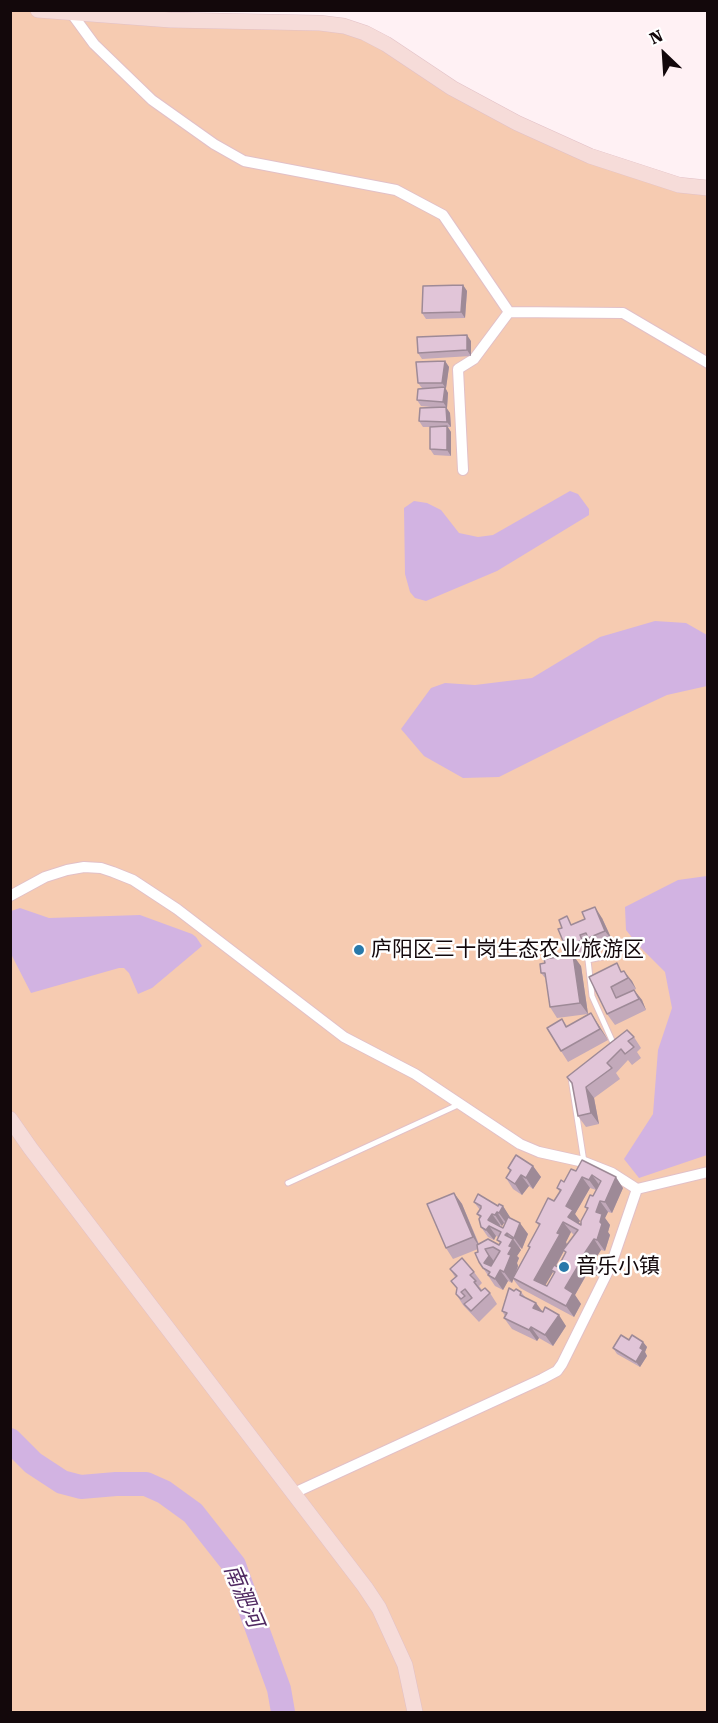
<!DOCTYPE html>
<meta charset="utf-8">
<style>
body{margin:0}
#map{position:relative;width:718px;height:1723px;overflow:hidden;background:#fff1f4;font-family:"Roboto Serif",serif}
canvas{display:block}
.frame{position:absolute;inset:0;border:12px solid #13080b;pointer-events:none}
.north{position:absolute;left:634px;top:24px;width:60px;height:60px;-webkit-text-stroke:4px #fff;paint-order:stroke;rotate:335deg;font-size:16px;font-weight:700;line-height:24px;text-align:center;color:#13080b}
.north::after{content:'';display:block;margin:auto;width:21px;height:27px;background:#13080b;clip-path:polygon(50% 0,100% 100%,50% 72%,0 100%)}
</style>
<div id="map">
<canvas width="718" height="1723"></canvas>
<div class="frame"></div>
<div class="north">N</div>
</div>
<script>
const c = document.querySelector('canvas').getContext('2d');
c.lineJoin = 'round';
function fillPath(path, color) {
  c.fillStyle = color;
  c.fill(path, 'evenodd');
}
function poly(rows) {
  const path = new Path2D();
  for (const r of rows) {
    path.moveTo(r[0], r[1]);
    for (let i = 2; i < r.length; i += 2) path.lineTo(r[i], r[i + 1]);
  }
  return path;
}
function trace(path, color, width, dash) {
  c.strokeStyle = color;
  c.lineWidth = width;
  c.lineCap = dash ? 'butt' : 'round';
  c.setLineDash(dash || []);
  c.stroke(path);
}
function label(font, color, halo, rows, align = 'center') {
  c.font = font + ' "Roboto Serif","Noto Sans SC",serif';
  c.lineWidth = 5;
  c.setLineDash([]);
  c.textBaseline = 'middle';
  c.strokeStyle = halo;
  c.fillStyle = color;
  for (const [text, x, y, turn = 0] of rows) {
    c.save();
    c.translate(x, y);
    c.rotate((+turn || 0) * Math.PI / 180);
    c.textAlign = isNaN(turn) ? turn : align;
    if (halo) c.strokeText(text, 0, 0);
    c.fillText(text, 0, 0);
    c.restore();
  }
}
fillPath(poly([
 [11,11,344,26,590,156,707,188,707,1712,11,1712]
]), '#f6cbb1');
fillPath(poly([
 [570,491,578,494,589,509,589,515,497,571,426,601,415,598,410,592,405,574,404,508,414,501,427,503,441,510,459,533,478,537,493,535],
 [655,621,686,623,707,635,707,686,667,695,609,722,499,777,463,778,424,756,401,729,431,688,445,683,475,685,532,678,600,637],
 [707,876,707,1155,639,1178,624,1159,653,1114,658,1050,672,1008,665,972,638,945,626,930,625,907,678,880],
 [20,908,49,918,140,915,192,934,196,937,202,946,152,988,138,994,129,973,124,968,119,968,31,993,11,954,11,911]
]), '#d2b3e2');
trace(poly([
 [10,1440,33,1463,62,1482,81,1487,116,1484,146,1484,164,1492,193,1513,234,1565,279,1689,283,1712]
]), '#d2b3e2', 24);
const lane = poly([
 [611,955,588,960,592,996,614,1045],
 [571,1078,584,1162],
 [288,1183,460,1104]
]);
const street = poly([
 [72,14,94,44,152,100,214,144,244,161,396,190,443,215,509,312],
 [463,470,458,369,474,359,509,312,623,313,708,363],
 [10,896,45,877,67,870,84,867,101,868,113,872,133,880,177,909,344,1037,415,1074,520,1144,539,1152,584,1162,612,1173,637,1189,708,1172],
 [294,1493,542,1379,557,1371,562,1364,611,1265,637,1189]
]);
const secondary = poly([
 [38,10,171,20,320,23,344,26,365,33,386,44,452,88,517,123,590,156,679,185,708,188],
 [10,1119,31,1149,365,1587,379,1608,405,1665,415,1712]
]);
trace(lane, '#e2c0c7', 7);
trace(street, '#e2c0c7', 12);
trace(secondary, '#e2c0c7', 16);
trace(lane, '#fff', 5);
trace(street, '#fff', 10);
trace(secondary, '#f6dcd9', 15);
fillPath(poly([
 [463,285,467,291,465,318,426,319,422,313],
 [471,341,471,356,422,359,418,353],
 [445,361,449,367,446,388,445,388,448,393,447,408,446,408,450,413,451,427,448,427,451,432,451,456,434,455,430,449,434,427,423,427,419,421,441,408,421,406,417,400,422,388,418,383],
 [602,918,613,942,596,949,592,944,587,946,589,951,576,957,572,951,570,952,563,941,573,924],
 [545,963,581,966,588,1014,557,1018,550,1007,546,979,541,973],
 [623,971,632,981,636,989,634,990,642,1000,646,1010,615,1025,607,1014,589,977],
 [562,1019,567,1026,598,1024,608,1040,568,1062,561,1051],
 [634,1037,641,1048,637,1052,641,1058,632,1065,628,1060,616,1073,620,1079,594,1098,599,1124,586,1127,578,1116,572,1084,567,1077],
 [582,1160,623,1188,612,1213,608,1212,605,1218,610,1225,608,1232,610,1235,605,1251,601,1250,594,1261,601,1269,597,1276,588,1272,575,1295,581,1304,574,1317,520,1288,513,1279,512,1283,508,1281,503,1290,495,1286,479,1262,478,1249,453,1259,446,1248,454,1193,462,1204,479,1244,499,1245,500,1243,497,1240,498,1237,496,1236,494,1240,488,1237,481,1227,480,1218,477,1214,480,1210,474,1202,498,1206,503,1206,510,1218,528,1234,522,1249,519,1247,521,1250,517,1256,519,1258,517,1263,518,1266,517,1270,529,1248,528,1246,539,1226,536,1222,554,1201,560,1192,557,1188,576,1171],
 [590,1188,596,1190,585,1207,587,1210,581,1225,578,1224,580,1221,575,1214],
 [504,1223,505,1223,503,1228,499,1226,500,1225,502,1226],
 [571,1232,574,1235,567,1245,566,1242],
 [564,1251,565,1253,558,1267,556,1266],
 [553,1272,554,1274,547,1286,545,1285],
 [533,1166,541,1177,533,1189,529,1186,522,1195,513,1189,506,1178,510,1172,508,1168],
 [450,1269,474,1272,482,1283,479,1286,482,1290,490,1293,497,1304,479,1322,463,1305,456,1294,457,1289,455,1277],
 [514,1291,521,1292,526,1298,536,1303,543,1312,566,1326,553,1346,539,1338,537,1341,512,1329,504,1318,505,1316,502,1311],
 [629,1340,643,1342,647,1347,645,1352,647,1356,640,1367,617,1354,613,1348]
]), '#c2a9ba');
fillPath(poly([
 [463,285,467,291,465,318,461,312],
 [467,335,471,341,471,356,467,350],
 [445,361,449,367,446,388,442,383],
 [445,387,448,393,447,408,443,402],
 [446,407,450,413,451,427,447,422],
 [447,426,451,432,451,456,447,450],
 [595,907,602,918,613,942,605,931],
 [580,935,587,946,589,951,582,940],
 [573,955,581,966,588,1014,580,1003],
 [624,971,632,981,636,989,628,978],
 [634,990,642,1000,646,1010,639,999],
 [591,1013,598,1024,608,1040,600,1029],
 [586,1087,594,1098,599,1124,591,1113],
 [533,1166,541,1177,533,1189,526,1178],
 [521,1175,529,1186,522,1195,515,1184],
 [592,1175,600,1186,597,1191,589,1180],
 [582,1177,590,1188,575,1214,580,1221,575,1228,568,1217,566,1206],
 [616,1177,623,1188,612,1213,605,1202],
 [454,1193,462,1204,480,1248,473,1237],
 [600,1201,608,1212,605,1218,610,1225,608,1232,610,1235,605,1251,597,1240,600,1222,596,1212],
 [503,1206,510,1217,507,1224,499,1213],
 [497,1212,504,1223,502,1226,495,1215],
 [492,1214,500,1225,497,1230,488,1220],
 [563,1222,571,1232,566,1242,567,1245,553,1271,551,1270,553,1272,542,1291,534,1280],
 [520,1223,528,1234,522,1249,514,1238],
 [489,1226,496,1236,494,1240,486,1230],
 [507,1233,512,1241,513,1239,521,1250,517,1256,519,1258,517,1263,518,1266,512,1283,504,1272,509,1246,505,1235],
 [594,1239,601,1250,594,1261,601,1269,597,1276,589,1265,584,1254],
 [485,1249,493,1260,496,1267,492,1274,484,1263],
 [581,1261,588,1272,575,1295,581,1304,574,1317,566,1306,565,1288],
 [500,1270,508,1281,503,1290,495,1279],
 [536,1303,544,1314,533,1308],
 [559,1315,566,1326,553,1346,545,1335],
 [531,1327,539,1338,537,1341,529,1330],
 [643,1342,647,1347,645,1352,647,1356,640,1367,636,1362,640,1348]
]), '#9e8a97');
const building = poly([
 [463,285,461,312,422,313,423,286,463,285],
 [467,335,467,350,418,353,417,337,467,335],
 [445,361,442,383,418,383,416,362,445,361],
 [445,387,443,402,417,400,418,389,445,387],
 [446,407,447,422,419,421,420,408,446,407],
 [447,426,447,450,430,449,430,427,447,426],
 [595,907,605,931,588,938,586,933,580,935,582,940,568,946,566,940,563,941,558,929,562,928,559,920,567,916,571,925,585,919,582,912,595,907],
 [573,955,580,1003,550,1007,545,973,541,973,540,964,545,963,544,959,573,955],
 [617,963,621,972,624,971,628,978,611,987,616,998,634,990,639,999,607,1014,589,977,617,963],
 [591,1013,600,1029,561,1051,547,1028,562,1019,566,1027,591,1013],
 [627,1030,634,1037,628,1041,634,1047,625,1054,621,1049,607,1063,612,1068,586,1087,591,1113,578,1116,572,1083,567,1077,627,1030],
 [516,1155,533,1166,526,1178,521,1175,515,1184,506,1178,511,1170,508,1168,516,1155],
 [582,1160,616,1177,605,1202,600,1201,596,1212,602,1214,600,1222,602,1224,597,1240,594,1239,584,1254,593,1258,589,1265,581,1261,565,1288,573,1293,566,1306,513,1278,530,1247,528,1246,540,1224,536,1222,548,1198,554,1201,561,1190,557,1188,561,1180,564,1182,571,1169,576,1171,582,1160],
 [592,1175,601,1181,593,1196,590,1195,585,1207,588,1208,581,1221,581,1225,568,1217,573,1210,566,1206,582,1177,589,1180,592,1175],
 [563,1222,578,1230,563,1250,566,1252,558,1267,554,1265,551,1270,555,1272,547,1286,534,1280,560,1234,557,1233,563,1222],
 [454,1193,473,1237,446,1248,427,1204,454,1193],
 [478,1194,498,1206,499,1204,503,1206,499,1213,497,1212,495,1215,492,1214,488,1220,503,1228,508,1217,520,1223,514,1238,507,1233,505,1235,513,1239,509,1246,512,1247,508,1254,511,1255,504,1272,500,1270,495,1279,488,1275,490,1272,483,1268,479,1262,475,1253,478,1252,477,1245,488,1239,499,1245,501,1242,497,1240,501,1232,489,1226,486,1230,481,1227,479,1219,481,1216,477,1214,481,1208,481,1206,474,1202,478,1194],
 [493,1247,500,1251,491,1266,484,1263,489,1256,485,1249,493,1247],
 [462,1258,474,1272,470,1275,476,1281,474,1282,481,1291,485,1288,490,1293,471,1311,464,1304,472,1298,465,1289,461,1292,465,1296,461,1299,456,1294,457,1288,451,1281,457,1276,450,1269,462,1258],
 [509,1288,514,1291,516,1289,521,1292,520,1295,536,1303,533,1308,543,1312,545,1307,559,1315,545,1335,531,1327,529,1330,504,1318,507,1313,502,1311,509,1288],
 [621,1335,629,1340,632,1335,643,1342,640,1348,643,1350,636,1362,613,1348,621,1335]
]);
fillPath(building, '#e1c5d8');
trace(building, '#9e8a97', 1.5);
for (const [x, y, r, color] of [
 [359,950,6,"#2879aa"],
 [564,1267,6,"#2879aa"]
]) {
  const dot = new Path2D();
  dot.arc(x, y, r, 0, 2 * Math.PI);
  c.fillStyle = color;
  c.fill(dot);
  trace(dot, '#fff', 2);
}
label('21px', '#13080b', '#fff', [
 ["庐阳区三十岗生态农业旅游区",371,950],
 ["音乐小镇",576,1267]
], 'left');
label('italic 22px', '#502962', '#fff', [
 ["南淝河",243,1596,67]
]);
</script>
